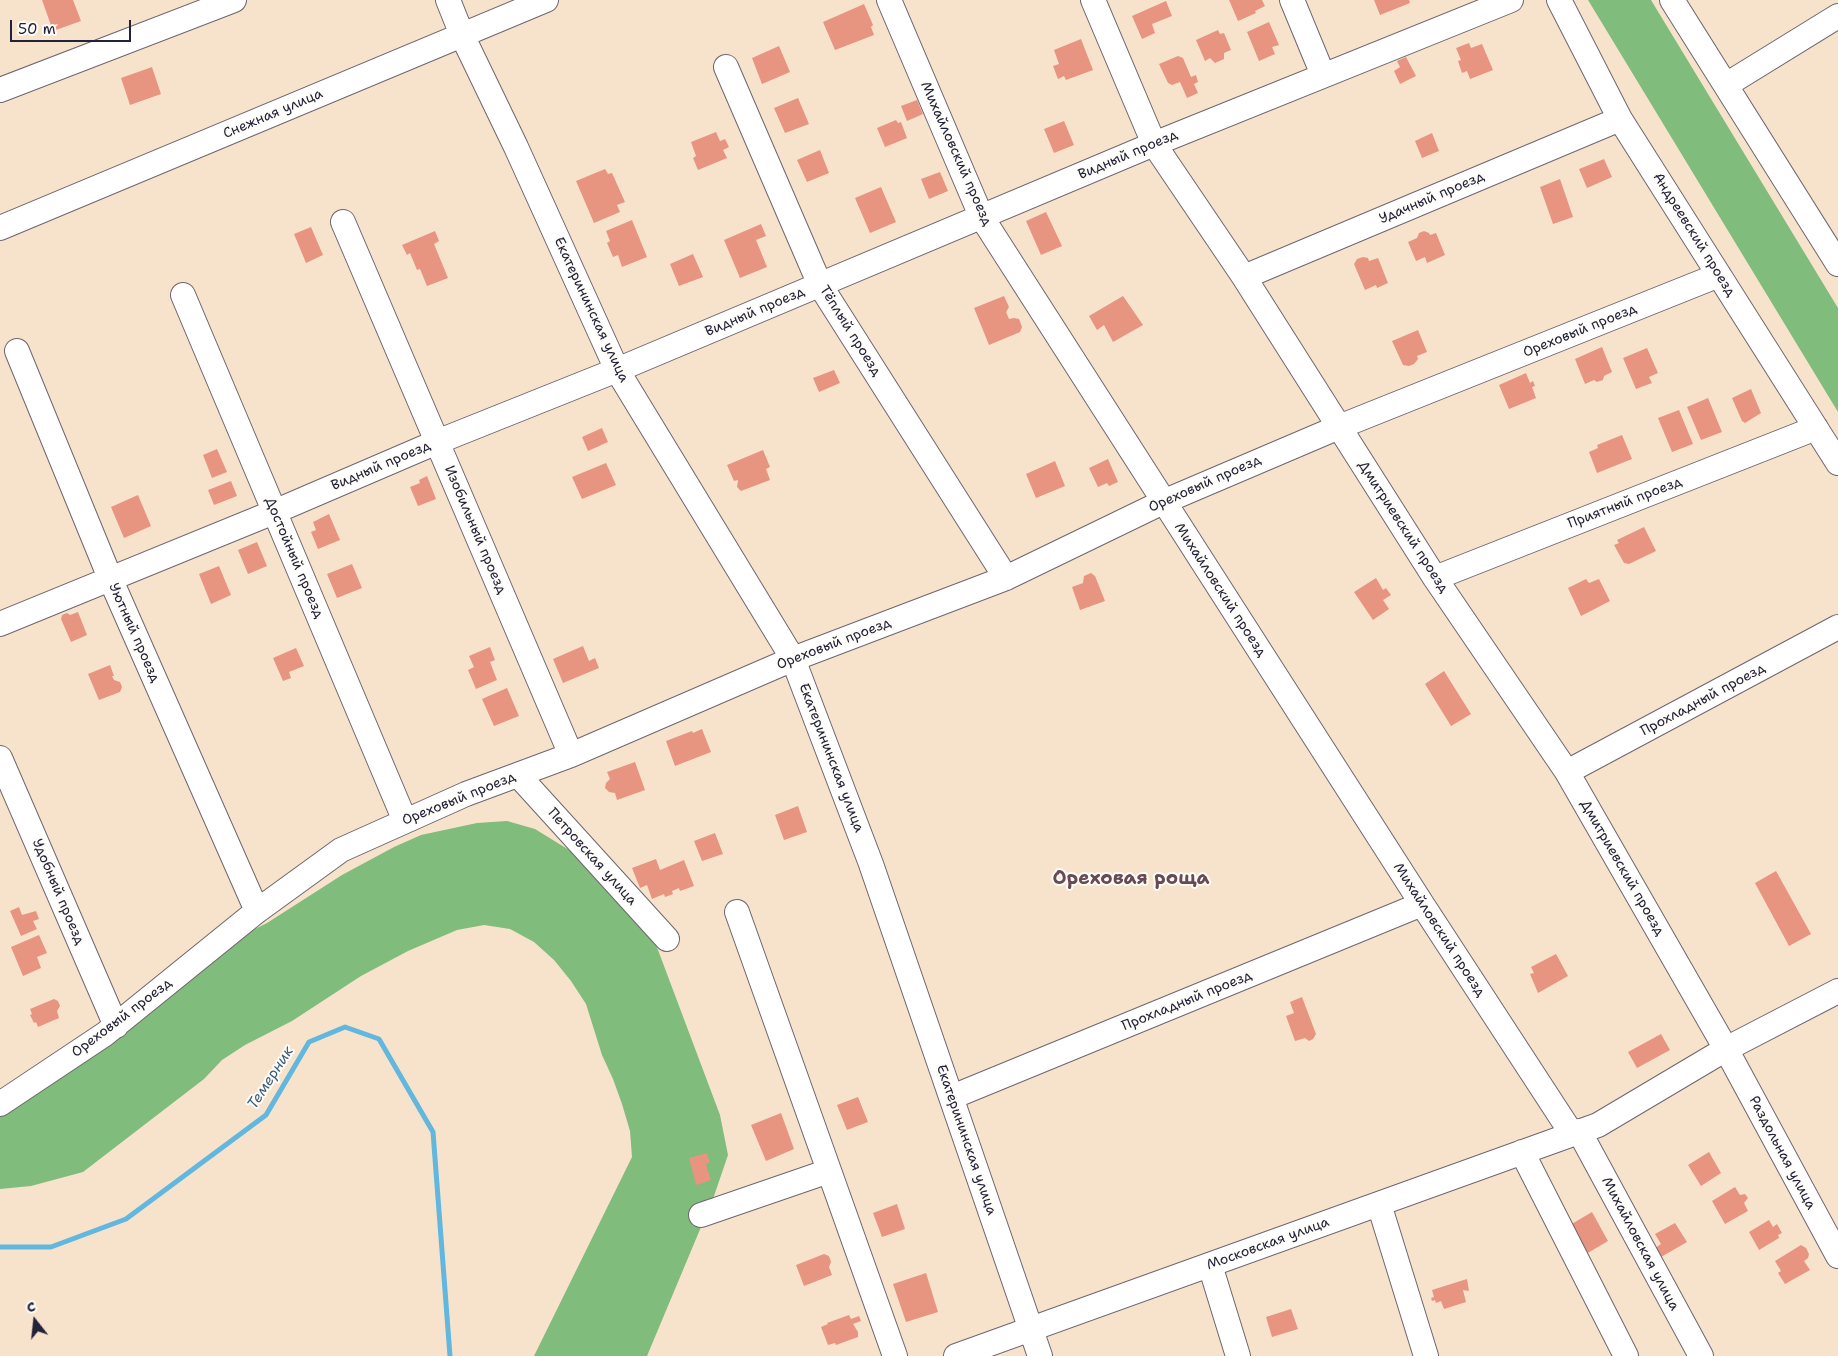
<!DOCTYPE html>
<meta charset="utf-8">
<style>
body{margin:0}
#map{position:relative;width:1838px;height:1356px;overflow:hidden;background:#f7e3cc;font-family:"Shantell Sans",sans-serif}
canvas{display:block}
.north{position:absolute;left:10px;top:1296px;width:50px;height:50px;-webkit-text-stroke:4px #fdfcf7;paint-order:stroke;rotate:344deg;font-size:14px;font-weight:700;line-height:20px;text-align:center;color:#22223b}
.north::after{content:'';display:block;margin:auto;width:18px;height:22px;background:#22223b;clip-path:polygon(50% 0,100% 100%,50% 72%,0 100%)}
.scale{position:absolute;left:10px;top:20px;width:121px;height:22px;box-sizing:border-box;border:2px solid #22223b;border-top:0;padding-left:6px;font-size:15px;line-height:18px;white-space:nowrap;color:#22223b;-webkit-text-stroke:4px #fdfcf7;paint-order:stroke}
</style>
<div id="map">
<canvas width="1838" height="1356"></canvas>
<div class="north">С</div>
<div class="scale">50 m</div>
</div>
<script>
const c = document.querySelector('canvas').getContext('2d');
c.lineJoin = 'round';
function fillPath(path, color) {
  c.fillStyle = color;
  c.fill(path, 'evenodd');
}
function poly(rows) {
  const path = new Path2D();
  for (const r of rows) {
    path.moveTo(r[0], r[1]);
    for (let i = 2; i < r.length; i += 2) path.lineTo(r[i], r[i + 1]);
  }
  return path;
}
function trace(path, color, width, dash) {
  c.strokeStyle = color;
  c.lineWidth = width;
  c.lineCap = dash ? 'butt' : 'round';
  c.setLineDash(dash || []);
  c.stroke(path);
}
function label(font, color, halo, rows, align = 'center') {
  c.font = font + ' "Shantell Sans",sans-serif';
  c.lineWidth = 4;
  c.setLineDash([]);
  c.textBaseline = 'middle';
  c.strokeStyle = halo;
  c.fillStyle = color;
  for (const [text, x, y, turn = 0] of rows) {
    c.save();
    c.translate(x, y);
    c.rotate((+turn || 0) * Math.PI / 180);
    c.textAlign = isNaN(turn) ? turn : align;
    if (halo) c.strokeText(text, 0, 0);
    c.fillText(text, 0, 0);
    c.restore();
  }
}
fillPath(poly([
 [1588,0,1651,0,1838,308,1838,412],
 [507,821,535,829,587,861,647,925,658,950,720,1115,728,1155,714,1196,647,1356,534,1356,632,1157,630,1131,622,1104,613,1079,602,1055,586,1004,571,981,554,960,534,942,510,929,484,925,457,930,408,951,361,976,292,1021,245,1045,222,1060,204,1079,83,1172,31,1186,0,1189,0,1112,241,936,267,923,342,875,394,847,421,835,477,823]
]), '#80bc7b');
trace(poly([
 [0,1247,51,1247,126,1219,266,1115,309,1042,345,1027,379,1039,433,1132,450,1356]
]), '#62b7de', 5);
fillPath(poly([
 [42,0,73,0,81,21,53,31],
 [1229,0,1262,0,1265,6,1255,11,1256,13,1238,21],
 [1374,0,1409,0,1410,3,1380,15],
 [1166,1,1172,16,1152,24,1155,33,1142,39,1132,16],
 [864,4,873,25,871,27,874,35,835,50,823,22],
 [1269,22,1279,45,1272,47,1275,54,1259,61,1247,32],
 [1218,30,1220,34,1224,33,1231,50,1224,53,1224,59,1215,63,1210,58,1205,61,1196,40],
 [1081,39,1093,70,1066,80,1064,76,1058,79,1053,66,1059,64,1054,50],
 [1469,43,1471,48,1482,44,1493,70,1470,79,1467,71,1462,73,1458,61,1461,60,1456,48],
 [779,46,790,72,762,84,752,58],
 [1178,56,1183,58,1191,77,1196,75,1198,82,1194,84,1198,93,1187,98,1180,82,1172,85,1168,83,1159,64],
 [1406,57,1416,76,1400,84,1394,71,1400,67,1397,61],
 [152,67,161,94,130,105,121,78],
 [798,98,809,124,785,133,774,108],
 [917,100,923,114,907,121,901,106],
 [896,120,898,123,901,122,907,138,885,147,877,128],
 [1064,121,1074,145,1054,153,1044,129],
 [716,132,720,141,725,139,729,147,723,150,727,158,698,170,693,158,696,156,691,142],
 [1432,133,1439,151,1422,158,1415,141],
 [820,150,829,173,807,182,797,160],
 [1604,159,1612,177,1587,188,1579,169],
 [605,169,608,174,612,173,625,202,617,205,620,212,594,223,576,181],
 [940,172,948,191,929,199,921,179],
 [1560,179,1573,217,1553,224,1540,187],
 [881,187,896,222,870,233,855,198],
 [1046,212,1062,246,1041,255,1026,221],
 [632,220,647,257,622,267,618,255,613,257,607,243,610,241,606,231],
 [761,224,766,236,756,240,767,267,740,278,724,240],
 [311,227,323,255,306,263,294,234],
 [435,231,439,241,434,244,448,278,427,286,420,269,417,270,410,253,407,255,402,245],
 [1424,231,1429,233,1430,235,1436,233,1445,255,1427,263,1425,257,1416,261,1408,242,1417,238,1419,233],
 [693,254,703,277,679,286,670,264],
 [1363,257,1368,258,1369,261,1378,258,1388,283,1377,288,1376,285,1365,290,1354,264,1357,259],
 [1004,296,1009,307,1006,312,1009,319,1014,318,1019,319,1022,327,1020,332,989,345,974,308],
 [1123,296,1143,325,1113,342,1104,325,1097,330,1089,316],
 [1418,330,1427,352,1417,356,1418,359,1414,364,1409,366,1403,365,1392,341],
 [1602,347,1612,372,1604,376,1603,380,1597,382,1594,380,1585,384,1575,359],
 [1647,348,1658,373,1649,377,1652,383,1636,389,1623,358],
 [834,370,840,383,819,392,813,378],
 [1526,373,1530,383,1533,381,1535,386,1532,387,1536,398,1509,409,1499,385],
 [1751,389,1761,413,1745,423,1742,421,1732,398],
 [1708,398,1722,432,1701,440,1687,407],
 [1679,410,1693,444,1672,452,1658,418],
 [602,428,608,442,588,451,582,437],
 [1622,435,1632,459,1597,473,1589,452,1598,448,1597,445],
 [217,449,227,472,212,478,203,455],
 [763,450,770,467,766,469,770,480,741,491,737,487,738,480,734,481,727,465],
 [1108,459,1118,482,1109,486,1107,483,1098,487,1089,468],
 [1055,461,1065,486,1036,498,1026,474],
 [606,463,616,485,582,499,572,477],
 [427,476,436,499,418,506,410,487,420,483,419,480],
 [231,481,237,496,214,505,208,490],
 [138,495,151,526,124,538,111,507],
 [329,514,340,540,318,549,311,532,316,530,313,522],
 [1644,527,1656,551,1629,564,1624,563,1614,545,1619,543,1617,540],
 [257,542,267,566,248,574,238,550],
 [352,564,362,588,337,598,327,574],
 [219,566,231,595,211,604,199,574],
 [1091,573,1095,576,1105,601,1080,610,1072,587,1083,583,1084,576],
 [1376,578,1383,590,1386,588,1391,595,1383,600,1389,609,1373,620,1354,592],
 [1586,579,1589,583,1599,579,1610,601,1581,616,1568,588],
 [78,612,87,635,71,642,61,619,62,615,67,613,70,615],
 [583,646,589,661,595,658,599,668,563,683,553,659],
 [490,647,495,660,490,662,497,680,476,689,468,670,474,667,469,656],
 [296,648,304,666,289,672,291,678,283,681,273,658],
 [110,665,114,676,112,676,114,680,120,682,122,687,120,692,99,700,88,674],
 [1444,671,1471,714,1451,726,1425,684],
 [507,688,519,716,494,726,482,699],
 [702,729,711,752,675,766,666,741,692,731,693,733],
 [635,762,645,790,617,800,615,793,609,792,605,788,606,783,610,779,607,772],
 [798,806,807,832,784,840,775,815],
 [715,833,723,854,702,861,694,841],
 [656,859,660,870,684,860,694,886,680,891,679,888,672,891,673,894,665,897,664,894,652,899,647,885,640,888,632,868],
 [1776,871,1811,934,1789,946,1755,883],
 [19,907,22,915,36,911,39,919,33,921,37,929,21,936,10,911],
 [39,935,47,953,37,957,41,968,23,976,11,947],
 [1556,954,1568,976,1538,993,1530,974,1534,973,1531,967],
 [1302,997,1316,1034,1313,1039,1309,1041,1305,1038,1295,1041,1286,1016,1294,1013,1290,1002],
 [54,999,58,1001,60,1006,57,1011,59,1018,38,1027,36,1022,34,1023,30,1015,32,1014,30,1009],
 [1661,1034,1670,1050,1637,1068,1628,1052],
 [858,1097,868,1122,847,1130,837,1105],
 [781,1113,794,1149,766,1161,751,1125],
 [1709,1152,1721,1173,1701,1186,1688,1165],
 [707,1153,710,1163,706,1164,711,1180,696,1185,689,1158],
 [1735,1187,1740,1195,1745,1194,1748,1198,1744,1203,1748,1211,1725,1224,1712,1201],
 [897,1204,905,1229,882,1237,873,1213],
 [1592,1212,1608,1241,1586,1254,1570,1225],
 [1769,1220,1773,1227,1777,1224,1782,1233,1778,1235,1779,1238,1759,1250,1749,1232],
 [1675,1223,1687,1242,1661,1257,1655,1248,1661,1244,1655,1234],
 [1801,1245,1806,1248,1809,1254,1808,1258,1804,1261,1810,1270,1785,1284,1778,1273,1781,1271,1775,1261],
 [824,1254,829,1256,831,1262,829,1267,832,1275,804,1286,796,1265],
 [926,1273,938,1312,906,1322,893,1284],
 [1467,1279,1469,1291,1463,1290,1466,1302,1444,1309,1441,1301,1436,1303,1435,1300,1432,1301,1431,1298,1434,1297,1432,1290],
 [1291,1309,1298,1329,1272,1337,1266,1317],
 [849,1315,851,1319,859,1316,861,1321,853,1324,858,1332,858,1337,836,1345,835,1343,828,1345,821,1327,828,1324,827,1323]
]), '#e79480');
const minor = poly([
 [448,0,462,35,516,147,617,370,793,659,871,864,1040,1356],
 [889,0,981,216,1422,904,1572,1134],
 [1093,0,1154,144,1244,277,1435,578,1567,772,1726,1049,1838,1256],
 [1292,0,1323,75],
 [1559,0,1620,119,1838,463],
 [1672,0,1838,264],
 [726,67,820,285,1006,578],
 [1726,85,1838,16],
 [0,90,234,0],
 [343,222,571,755],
 [0,228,546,0],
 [1244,277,1620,119],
 [183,295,405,821],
 [17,351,110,578,257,911],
 [1435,578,1816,428],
 [0,624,274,512,437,442,617,370,1154,144,1511,0],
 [0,758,116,1026],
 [1567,772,1838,627],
 [518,775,667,939],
 [737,912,895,1356],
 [952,1097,1422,904],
 [0,1104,105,1034,257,911,341,850,466,794,571,755,793,659,1006,578,1163,502,1339,427,1719,275],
 [1579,1131,1701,1356],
 [1522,1152,1626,1356],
 [1379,1204,1426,1356],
 [701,1215,829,1171],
 [1210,1265,1238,1356],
 [956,1356,1598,1125,1726,1049,1838,991]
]);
trace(minor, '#6d666e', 26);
trace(minor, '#fff', 24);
label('14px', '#22223b', '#fdfcf7', [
 ["Снежная улица",273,114,-23],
 ["Михайловский проезд",956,154,66],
 ["Видный проезд",1128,155,-23],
 ["Удачный проезд",1432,198,-23],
 ["Андреевский проезд",1694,235,58],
 ["Екатерининская улица",591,310,65],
 ["Видный проезд",755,312,-23],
 ["Тёплый проезд",850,331,58],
 ["Ореховый проезд",1580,331,-22],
 ["Видный проезд",381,466,-23],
 ["Ореховый проезд",1205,484,-24],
 ["Приятный проезд",1625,503,-21],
 ["Дмитриевский проезд",1403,527,57],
 ["Изобильный проезд",475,530,67],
 ["Достойный проезд",294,558,67],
 ["Михайловский проезд",1220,590,57],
 ["Уютный проезд",134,633,66],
 ["Ореховый проезд",834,644,-21],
 ["Прохладный проезд",1703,700,-28],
 ["Екатерининская улица",831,758,69],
 ["Ореховый проезд",459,799,-22],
 ["Петровская улица",592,857,48],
 ["Дмитриевский проезд",1622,868,60],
 ["Удобный проезд",58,892,67],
 ["Михайловский проезд",1439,930,57],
 ["Прохладный проезд",1187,1001,-22],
 ["Ореховый проезд",122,1018,-37],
 ["Екатерининская улица",966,1140,71],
 ["Раздольная улица",1782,1153,62],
 ["Московская улица",1268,1244,-20],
 ["Михайловская улица",1640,1244,62]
]);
label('italic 15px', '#3c5e7c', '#fdfcf7', [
 ["Темерник",271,1078,-57]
]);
label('bold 19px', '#674a53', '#fdfcf7', [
 ["Ореховая роща",1131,879]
]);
</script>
